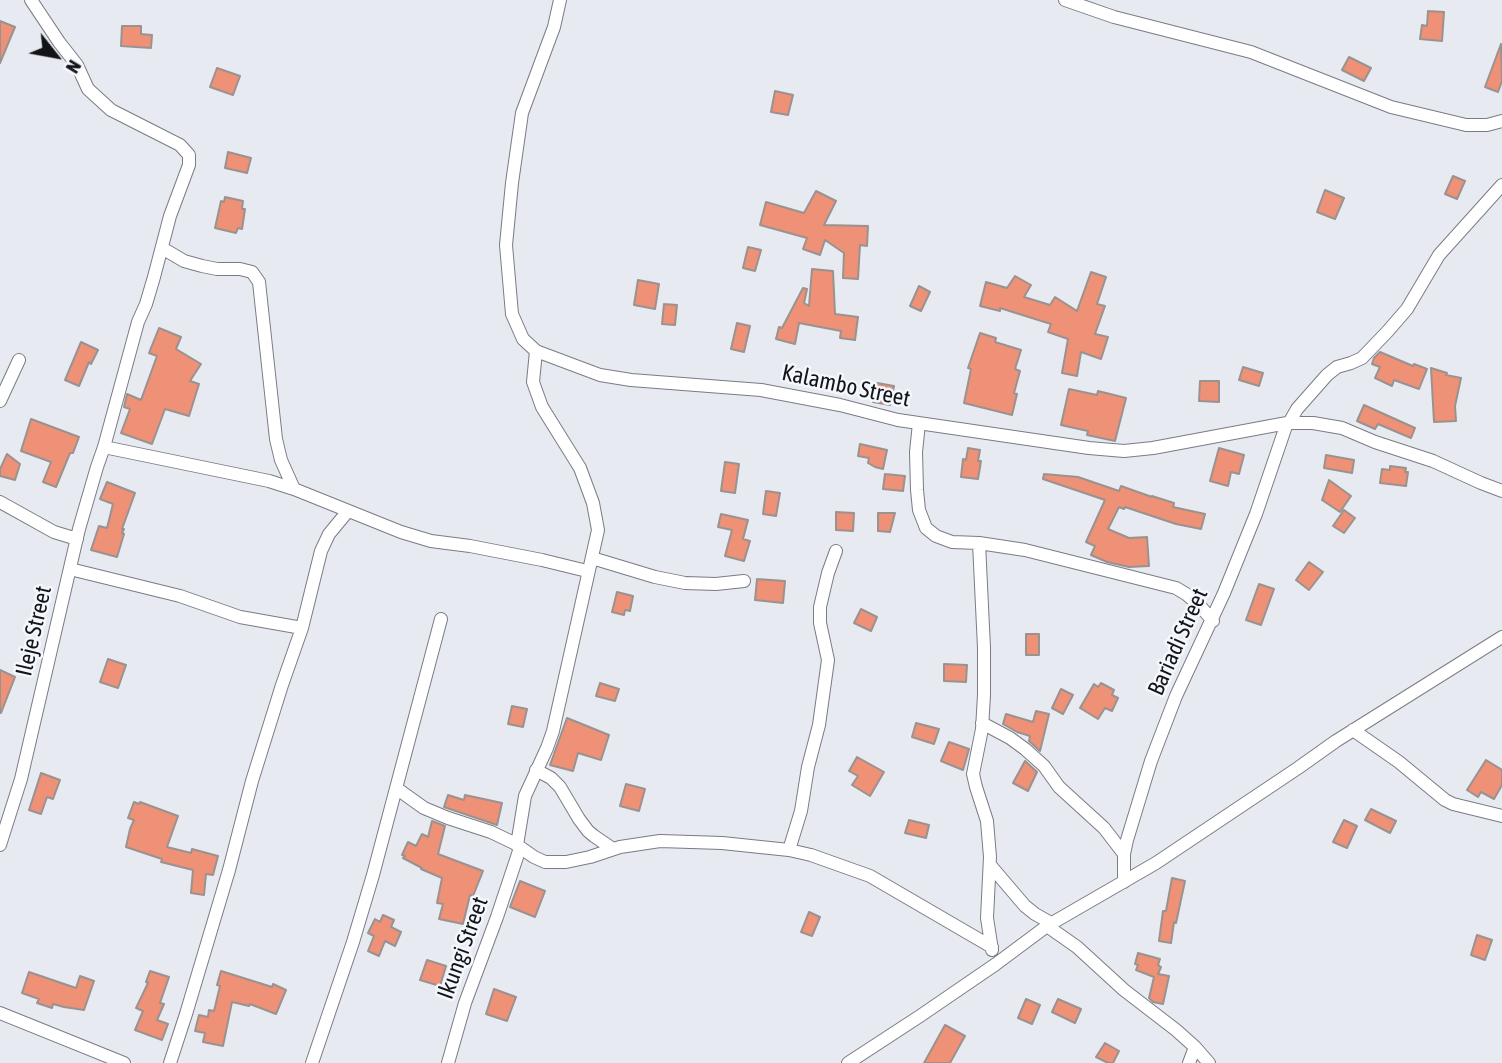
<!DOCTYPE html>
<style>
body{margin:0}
#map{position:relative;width:1502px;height:1063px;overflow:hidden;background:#e7eaf1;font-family:"Asap Condensed",sans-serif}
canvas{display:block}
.north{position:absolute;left:21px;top:21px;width:70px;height:70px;-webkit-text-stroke:5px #f4f7fe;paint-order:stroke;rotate:121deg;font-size:19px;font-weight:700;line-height:28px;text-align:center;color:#131416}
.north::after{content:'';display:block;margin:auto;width:24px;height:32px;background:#131416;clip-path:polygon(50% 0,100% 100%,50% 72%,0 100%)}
</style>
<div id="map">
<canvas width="1502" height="1063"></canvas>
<div class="north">N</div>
</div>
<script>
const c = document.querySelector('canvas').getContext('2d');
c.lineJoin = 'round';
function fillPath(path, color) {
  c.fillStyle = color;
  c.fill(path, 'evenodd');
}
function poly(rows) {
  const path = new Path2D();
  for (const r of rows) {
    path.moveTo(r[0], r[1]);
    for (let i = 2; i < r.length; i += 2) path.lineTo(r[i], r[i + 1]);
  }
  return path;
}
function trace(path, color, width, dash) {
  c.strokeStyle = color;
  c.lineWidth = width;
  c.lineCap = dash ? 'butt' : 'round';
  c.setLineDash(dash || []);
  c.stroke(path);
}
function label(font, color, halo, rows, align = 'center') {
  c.font = font + ' "Asap Condensed",sans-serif';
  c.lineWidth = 5;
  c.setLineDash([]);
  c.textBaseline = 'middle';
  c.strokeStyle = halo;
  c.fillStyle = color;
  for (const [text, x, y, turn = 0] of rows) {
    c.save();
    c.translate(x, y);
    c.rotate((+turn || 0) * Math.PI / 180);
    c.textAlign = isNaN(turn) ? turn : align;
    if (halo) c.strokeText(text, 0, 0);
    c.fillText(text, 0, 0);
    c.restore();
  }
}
const building = poly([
 [1428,11,1444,12,1442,41,1420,39,1422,25,1427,26,1428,11],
 [0,21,15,27,0,63,0,21],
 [122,26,141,26,141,34,152,35,151,48,121,46,122,26],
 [1501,44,1502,81,1498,92,1485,87,1501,44],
 [1349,57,1371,68,1364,81,1342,70,1349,57],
 [217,68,240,76,233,95,210,87,217,68],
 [775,91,793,95,788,115,771,112,775,91],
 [228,152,251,158,247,173,225,168,228,152],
 [1453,176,1465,181,1457,199,1445,194,1453,176],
 [1325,190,1344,198,1335,219,1317,212,1325,190],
 [816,191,836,201,824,225,868,226,867,246,860,245,858,279,843,278,844,253,825,240,820,255,803,249,807,238,760,225,766,202,804,213,816,191],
 [225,197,243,201,242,209,245,209,242,229,238,228,236,233,215,228,221,201,224,202,225,197],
 [748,247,761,250,755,271,743,268,748,247],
 [812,269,833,271,835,314,858,317,855,340,840,338,841,331,799,323,795,344,776,339,779,327,782,328,803,288,807,289,804,303,809,306,812,269],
 [1091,272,1106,277,1097,304,1105,306,1095,334,1108,337,1101,359,1081,352,1077,376,1062,373,1068,339,1048,332,1051,324,1000,308,1000,311,980,306,986,282,1007,288,1015,276,1031,285,1024,297,1050,305,1055,297,1077,311,1091,272],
 [638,280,659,284,655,309,634,305,638,280],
 [919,286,930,292,921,311,910,306,919,286],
 [664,304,677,305,675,325,662,324,664,304],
 [737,323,750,326,744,352,731,349,737,323],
 [159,328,181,337,176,349,201,364,190,381,199,384,189,416,165,409,152,444,121,433,130,409,124,407,127,394,141,400,157,356,149,353,159,328],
 [980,333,996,338,995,342,1021,350,1015,369,1020,371,1014,393,1017,394,1012,415,964,403,971,369,968,368,980,333],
 [81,342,98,350,91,364,89,362,79,386,65,380,81,342],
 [1380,352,1413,366,1414,364,1427,369,1419,389,1394,380,1392,386,1375,378,1380,367,1372,364,1374,358,1380,352],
 [1243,367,1263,373,1259,386,1239,380,1243,367],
 [1431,368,1447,373,1446,375,1461,378,1455,406,1456,421,1434,422,1431,368],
 [1200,381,1219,381,1219,402,1199,401,1200,381],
 [877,383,894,386,890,405,873,402,877,383],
 [1069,389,1097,395,1098,391,1126,398,1115,441,1087,435,1088,431,1061,425,1069,389],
 [1364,405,1415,428,1411,438,1378,424,1375,429,1357,421,1364,405],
 [31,419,79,437,73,453,70,453,56,487,43,482,51,462,21,451,31,419],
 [860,444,887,450,883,469,875,467,868,463,869,458,858,456,860,444],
 [968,448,980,450,978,461,981,461,978,479,961,477,963,459,966,460,968,448],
 [1219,448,1244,455,1239,474,1231,472,1228,486,1210,481,1219,448],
 [7,454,20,464,15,480,0,476,0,469,7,454],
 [1326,455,1354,460,1352,473,1324,468,1326,455],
 [725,462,739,464,735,493,721,491,725,462],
 [1390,466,1406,468,1405,472,1408,472,1406,486,1380,483,1382,469,1390,470,1390,466],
 [885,474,905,476,903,491,883,489,885,474],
 [1044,474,1078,477,1119,491,1121,486,1152,497,1152,496,1174,503,1173,507,1205,514,1201,529,1176,524,1125,507,1124,509,1119,507,1108,529,1129,538,1147,537,1149,566,1129,567,1107,562,1091,555,1095,546,1086,542,1105,500,1043,479,1044,474],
 [1329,480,1351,496,1340,512,1322,500,1329,480],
 [107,482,135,493,122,529,124,529,122,533,124,534,117,557,91,550,99,526,107,528,113,504,100,499,107,482],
 [766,491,780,493,776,516,763,514,766,491],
 [1344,510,1355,518,1344,533,1333,526,1344,510],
 [836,512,854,513,853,531,836,530,836,512],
 [878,513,895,513,890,532,878,531,878,513],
 [721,514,748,520,743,539,750,541,744,561,725,556,732,530,718,527,721,514],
 [1309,562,1323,572,1309,590,1296,580,1309,562],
 [757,579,785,581,783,603,755,600,757,579],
 [1259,584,1274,589,1261,625,1246,620,1259,584],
 [617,592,633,596,630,611,625,610,624,615,612,612,617,592],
 [861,609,877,617,871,631,854,623,861,609],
 [1026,634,1039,634,1039,655,1026,655,1026,634],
 [108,659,126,665,118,688,100,682,108,659],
 [944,664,967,665,966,682,944,681,944,664],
 [0,670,15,677,1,713,0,713,0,670],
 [600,683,619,689,615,701,596,696,600,683],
 [1101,683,1114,690,1112,695,1118,698,1112,711,1105,708,1098,719,1080,708,1094,684,1098,687,1101,683],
 [1061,689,1073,695,1063,714,1052,708,1061,689],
 [512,706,527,709,523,727,508,724,512,706],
 [1036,711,1049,714,1040,751,1029,741,1030,736,1017,732,1003,724,1006,714,1033,722,1036,711],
 [567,718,609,735,601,760,578,753,573,771,550,765,567,718],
 [916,723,939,729,934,744,912,737,916,723],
 [949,742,969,749,963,770,941,761,949,742],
 [857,757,884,772,870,796,852,785,858,776,849,771,857,757],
 [1486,760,1502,770,1502,785,1494,799,1481,792,1478,797,1467,790,1486,760],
 [1025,761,1037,772,1028,791,1013,783,1025,761],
 [41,773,60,780,53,799,47,797,41,814,29,810,41,773],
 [626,784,645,789,639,811,620,806,626,784],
 [448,795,464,800,465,795,502,803,497,825,444,807,448,795],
 [134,802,139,804,140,802,178,816,167,847,191,853,192,849,218,856,213,875,206,874,204,895,191,893,193,870,161,862,162,859,126,847,130,829,134,820,128,818,134,802],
 [1371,809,1396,821,1390,833,1365,820,1371,809],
 [909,820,929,825,926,838,905,833,909,820],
 [1344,820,1357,826,1347,848,1333,842,1344,820],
 [432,821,445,826,438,854,483,871,473,896,470,895,463,924,439,919,443,904,437,903,442,878,421,869,422,868,403,858,405,856,402,855,408,842,416,846,422,834,428,837,432,821],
 [1172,878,1185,881,1176,923,1174,922,1171,943,1159,941,1163,911,1166,911,1172,878],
 [520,881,545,891,535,917,510,907,520,881],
 [809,912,820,917,812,936,801,932,809,912],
 [383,915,394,920,391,927,401,932,395,946,385,941,379,956,368,951,374,936,368,933,375,919,380,922,383,915],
 [1477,935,1492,940,1485,960,1471,955,1477,935],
 [1138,953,1160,959,1158,965,1161,967,1158,974,1169,976,1163,1004,1153,1002,1149,998,1154,977,1136,970,1138,965,1135,964,1138,953],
 [427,960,446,966,440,986,420,980,427,960],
 [150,971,169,977,160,1003,164,1004,157,1020,168,1024,162,1040,135,1030,143,1011,136,1008,148,983,146,982,150,971],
 [221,971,272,987,273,984,286,990,276,1014,250,1004,249,1006,232,1002,223,1046,203,1042,205,1033,195,1031,199,1015,208,1017,209,1010,214,1011,220,986,217,985,221,971],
 [29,972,76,988,80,976,94,981,84,1010,64,1007,53,1004,52,1008,37,1003,39,999,22,993,29,972],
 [494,989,516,997,507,1021,486,1014,494,989],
 [1026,999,1040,1005,1032,1024,1018,1018,1026,999],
 [1058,999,1081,1009,1075,1023,1052,1012,1058,999],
 [945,1025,965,1036,950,1063,924,1063,945,1025],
 [1105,1043,1119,1051,1113,1063,1108,1063,1096,1057,1105,1043]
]);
fillPath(building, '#ee9176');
trace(building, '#9a9290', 2);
const minor = poly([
 [560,0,554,27,522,113,512,183,506,245,512,314,523,339,536,351,600,375,631,380,761,390,840,405,898,420,1089,448,1124,451,1153,448,1287,423,1313,423,1342,428,1375,442,1433,461,1481,483,1502,491],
 [1065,0,1114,17,1251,52,1391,107,1466,125,1487,125,1502,121],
 [162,248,184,261,202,266,217,269,240,269,252,272,259,282,276,439,281,460,294,489],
 [0,401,19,360],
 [919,423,916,452,917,490,919,510,926,528,936,536,952,542,979,543,1025,550,1176,588,1186,594,1200,606,1213,621],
 [1289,423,1297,409,1327,375,1337,367,1351,363,1362,358,1387,332,1407,309,1439,255,1502,185],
 [104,447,269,481,294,489,401,532,431,541,470,546,542,560,587,571],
 [0,502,54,532,77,539],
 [979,543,984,648,984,695,982,729,973,774,976,787,987,821,990,857,987,918,992,950],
 [592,558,655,577,685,583,716,584,744,581],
 [70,569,180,596,240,617,302,628],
 [982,723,1010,738,1025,749,1044,766,1059,787,1104,828,1124,854],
 [1353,730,1399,762,1445,800,1453,804,1502,816],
 [536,770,551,778,560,787,579,819,588,831,594,836,613,849],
 [396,788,424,808,448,818,491,832,514,843,534,857,545,862,566,862,590,857,620,847,660,841,722,843,789,850,811,855,870,876,992,947],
 [0,845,21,779,79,529,97,467,104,447,138,322,146,304,154,277,170,216,189,165,189,155,180,145,111,110,88,89,77,65,59,42,31,0],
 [517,845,525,796,547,748,553,731,598,530,593,503,580,468,542,407,533,382,536,351],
 [789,850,801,811,808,767,819,725,828,660,820,623,820,607,828,573,836,551],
 [990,865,1025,906,1035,914,1051,923],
 [1124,882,1124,854,1127,840,1151,761,1176,696,1224,593,1256,514,1287,423],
 [1047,926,1077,947,1124,990,1176,1030,1195,1047,1209,1063],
 [0,1013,124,1063],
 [170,1063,186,1014,229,870,252,781,282,685,302,628,321,551,329,534,348,511],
 [312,1063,353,942,373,875,441,619],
 [448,1063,465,1003,497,917,520,848],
 [848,1063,920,1016,996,964,1047,926,1156,863,1298,768,1336,741,1502,637],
 [1189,1063,1195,1047]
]);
trace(minor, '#797c82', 14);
trace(minor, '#fff', 12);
label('23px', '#131416', '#f4f7fe', [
 ["Kalambo Street",846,386,12],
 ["Ileje Street",34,631,-77],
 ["Bariadi Street",1178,642,-66],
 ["Ikungi Street",463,948,-70]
]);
</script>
